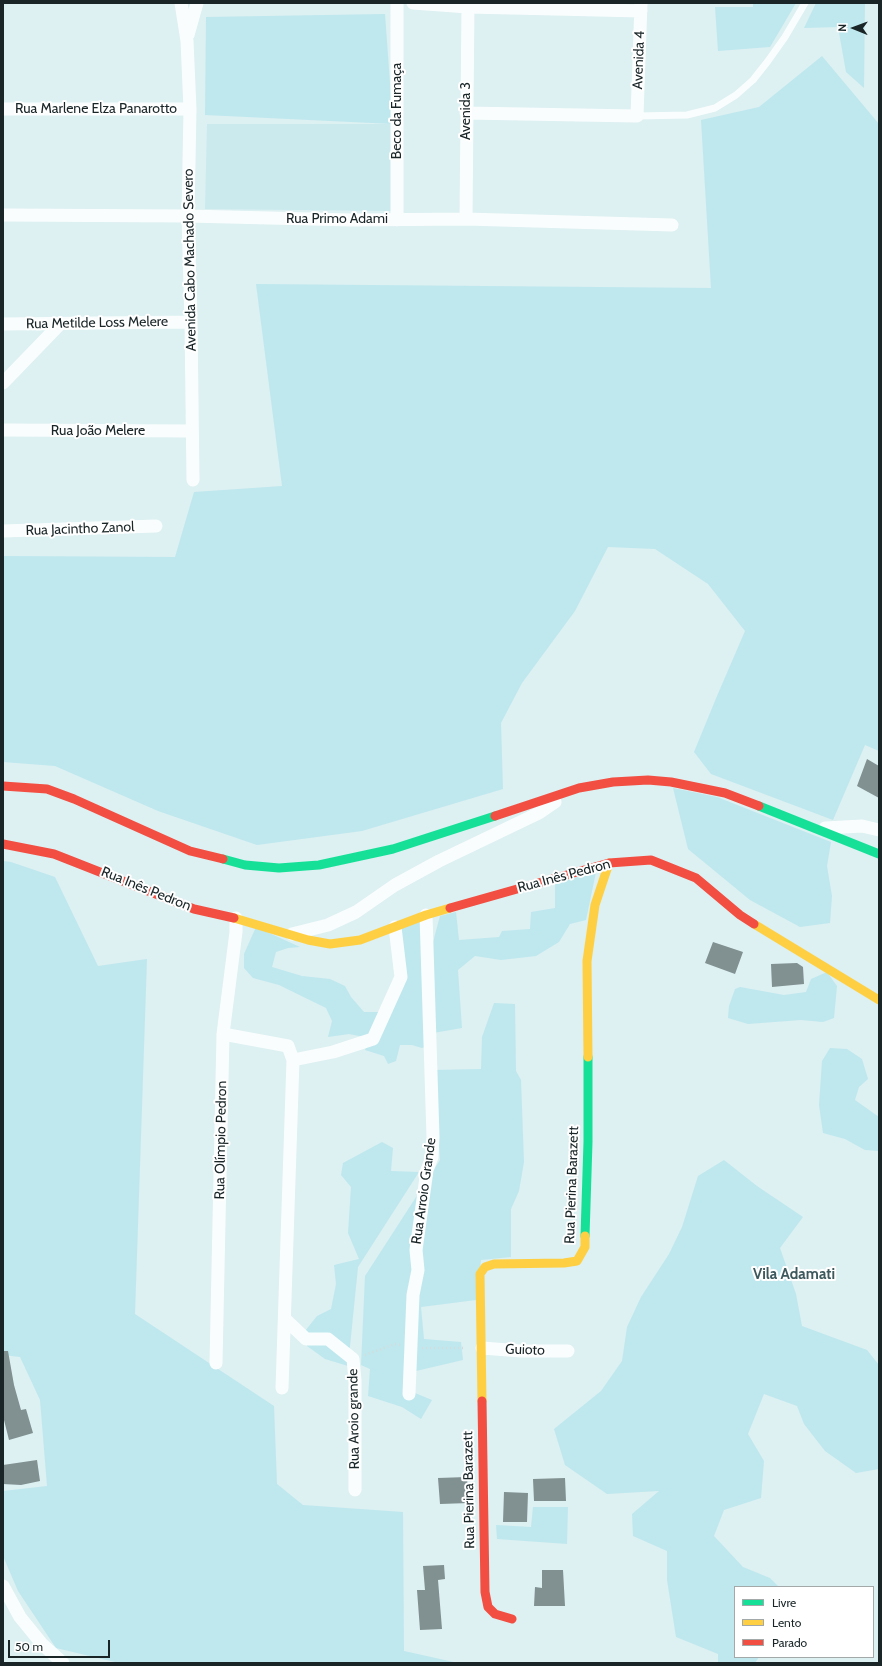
<!DOCTYPE html>
<meta charset="utf-8">
<style>
body{margin:0}
#map{position:relative;width:882px;height:1666px;overflow:hidden;background:#ddf0f2;font-family:Cabin,sans-serif}
canvas{display:block}
.frame{position:absolute;inset:0;border:4px solid #192527;pointer-events:none}
.legend{position:absolute;left:734px;top:1586px;width:140px;height:72px;box-sizing:border-box;background:#fff;border:1px solid #a3a8a9;margin:0;padding:5px 7px;list-style:none;font-size:12px;color:#192527}
.legend li{display:flex;align-items:center;gap:8px;height:20px}
.legend b{width:20px;border:1px solid #a3a8a9}
.north{position:absolute;left:834px;top:8px;width:40px;height:40px;-webkit-text-stroke:3px #fff;paint-order:stroke;rotate:271deg;font-size:11px;font-weight:700;line-height:16px;text-align:center;color:#192527}
.north::after{content:'';display:block;margin:auto;width:14px;height:18px;background:#192527;clip-path:polygon(50% 0,100% 100%,50% 72%,0 100%)}
.scale{position:absolute;left:8px;top:1640px;width:102px;height:18px;box-sizing:border-box;border:2px solid #192527;border-top:0;padding-left:5px;font-size:12px;line-height:14px;white-space:nowrap;color:#192527;-webkit-text-stroke:3px #fff;paint-order:stroke}
</style>
<div id="map">
<canvas width="882" height="1666"></canvas>
<div class="frame"></div>
<ul class="legend">
<li><b style="height:5px;background:#16e098"></b>Livre</li>
<li><b style="height:5px;background:#ffcf43"></b>Lento</li>
<li><b style="height:5px;background:#f24e42"></b>Parado</li>
</ul>
<div class="north">N</div>
<div class="scale">50 m</div>
</div>
<script>
const c = document.querySelector('canvas').getContext('2d');
c.lineJoin = 'round';
function fillPath(path, color) {
  c.fillStyle = color;
  c.fill(path, 'evenodd');
}
function poly(rows) {
  const path = new Path2D();
  for (const r of rows) {
    path.moveTo(r[0], r[1]);
    for (let i = 2; i < r.length; i += 2) path.lineTo(r[i], r[i + 1]);
  }
  return path;
}
function trace(path, color, width, dash) {
  c.strokeStyle = color;
  c.lineWidth = width;
  c.lineCap = dash ? 'butt' : 'round';
  c.setLineDash(dash || []);
  c.stroke(path);
}
function label(font, color, halo, rows, align = 'center') {
  c.font = font + ' Cabin,sans-serif';
  c.lineWidth = 4;
  c.setLineDash([]);
  c.textBaseline = 'middle';
  c.strokeStyle = halo;
  c.fillStyle = color;
  for (const [text, x, y, turn = 0] of rows) {
    c.save();
    c.translate(x, y);
    c.rotate((+turn || 0) * Math.PI / 180);
    c.textAlign = isNaN(turn) ? turn : align;
    if (halo) c.strokeText(text, 0, 0);
    c.fillText(text, 0, 0);
    c.restore();
  }
}
fillPath(poly([
 [207,124,393,124,392,211,205,209]
]), '#caeaee');
fillPath(poly([
 [753,3,796,3,770,47,718,51,715,7,753,7],
 [816,3,865,3,864,88,846,72,838,27,804,28],
 [385,14,393,124,205,115,206,17],
 [822,56,879,124,879,751,865,745,833,820,711,774,694,752,717,696,745,631,708,584,655,549,608,547,575,611,522,683,501,723,503,789,362,831,257,845,158,811,55,766,3,762,3,556,175,557,194,492,282,486,256,284,711,288,701,120,759,107],
 [673,788,717,797,831,842,827,866,832,896,830,923,800,927,750,900,688,849],
 [3,861,11,862,55,877,98,966,147,959,135,1314,274,1406,277,1484,303,1505,403,1512,404,1651,458,1663,119,1663,56,1648,18,1591,3,1556,3,1491,47,1486,40,1400,20,1357,3,1355],
 [596,872,586,920,570,924,559,942,536,956,501,960,475,956,458,970,462,1028,433,1033,429,957,440,916,456,912,459,940,499,937,502,931,530,929,531,912,555,908,555,883],
 [420,920,428,1046,422,1048,412,1045,400,1045,396,1061,388,1064,384,1056,365,1050,369,1038,349,1034,328,1037,332,1021,326,1008,279,985,253,978,244,968,244,954,256,927,300,947,288,948,276,952,272,967,302,976,330,979,345,986,351,997,364,1012,389,1012,395,992,401,928],
 [827,972,837,986,834,1018,823,1022,801,1020,748,1024,728,1018,729,1006,735,989,740,987,784,995,806,992,811,979],
 [494,1003,515,1004,516,1071,521,1080,524,1162,519,1191,511,1209,511,1257,481,1260,476,1300,421,1307,424,1339,461,1342,463,1360,416,1371,415,1393,432,1400,421,1419,402,1407,368,1396,370,1369,361,1365,365,1276,440,1160,434,1070,481,1069,482,1037],
 [830,1048,847,1049,862,1059,868,1079,859,1087,855,1100,879,1117,878,1151,865,1150,845,1139,823,1133,819,1105,822,1061],
 [382,1142,393,1148,391,1171,419,1172,358,1267,348,1366,325,1359,307,1346,305,1331,317,1316,331,1309,336,1284,334,1265,359,1259,348,1233,351,1187,341,1175,343,1163],
 [724,1160,757,1186,803,1217,780,1248,796,1294,802,1326,867,1350,879,1365,879,1469,856,1473,825,1451,804,1424,797,1406,764,1394,748,1434,764,1461,761,1498,724,1510,714,1536,743,1567,770,1578,779,1587,735,1587,735,1657,759,1657,755,1663,718,1663,718,1654,676,1637,667,1580,667,1551,633,1536,632,1514,659,1491,607,1494,565,1465,554,1429,601,1391,622,1361,627,1327,641,1297,669,1254,682,1227,698,1176],
 [533,1507,568,1507,567,1544,497,1539,496,1525,531,1527]
]), '#bee8ee');
fillPath(poly([
 [867,759,879,766,879,798,857,786],
 [713,942,743,952,735,974,705,963],
 [797,963,803,967,804,984,772,987,771,964],
 [3,1351,8,1351,14,1385,21,1410,26,1409,33,1433,9,1440,3,1416],
 [37,1460,40,1481,21,1485,3,1484,3,1465],
 [467,1477,469,1503,440,1504,438,1478],
 [565,1478,566,1501,534,1501,533,1479],
 [504,1492,528,1493,527,1522,503,1522],
 [444,1565,445,1579,438,1580,442,1629,420,1630,417,1590,425,1590,423,1566],
 [542,1570,563,1570,565,1606,534,1606,535,1587,542,1588]
]), '#819091');
trace(poly([
 [422,1348,465,1348],
 [365,1355,395,1344,400,1345]
]), '#d5dbdb', 2.5, [1, 3]);
trace(poly([
 [637,116,687,115,715,108,736,95,753,80,768,61,785,37,805,3]
]), '#fafdfd', 7);
trace(poly([
 [181,3,187,41,190,109,188,216,191,322,193,480],
 [397,3,397,220],
 [413,3,468,7,641,11],
 [188,35,197,3],
 [3,109,190,109],
 [466,113,637,116,641,3],
 [3,215,188,216,351,220,466,219,672,225],
 [466,219,468,3],
 [3,324,191,322],
 [3,383,61,323],
 [3,430,192,431],
 [3,531,156,526],
 [825,828,862,826,879,830],
 [292,934,328,925,356,912,395,885,439,861,539,813,555,802],
 [223,1034,288,1046,293,1060,282,1388],
 [293,1060,333,1052,373,1039,401,977,395,927],
 [285,1319,306,1339,328,1339,353,1359,355,1380,355,1490],
 [482,1348,521,1351,568,1351],
 [216,1363,223,1034,236,932,236,918],
 [409,1394,413,1295,418,1270,416,1250,427,1170,432,1157,433,1137,426,915],
 [3,1586,20,1617,42,1644,63,1663]
]), '#fafdfd', 13);
trace(poly([
 [759,806,879,854],
 [223,859,245,865,279,868,319,865,393,849,495,816],
 [585,1236,588,1142,588,1057]
]), '#16e098', 9);
trace(poly([
 [234,918,308,940,330,944,360,940,426,915,450,908],
 [754,924,879,1000],
 [588,1057,587,961,595,905,609,863],
 [482,1401,480,1274,485,1267,494,1264,564,1263,577,1261,585,1247,585,1236]
]), '#ffcf43', 9);
trace(poly([
 [3,786,47,789,74,799,190,851,223,859],
 [495,816,579,788,613,782,648,780,671,782,725,793,759,806],
 [3,844,54,854,194,909,234,918],
 [450,908,609,863,651,860,696,878,740,915,754,924],
 [482,1401,485,1592,488,1607,495,1614,512,1619]
]), '#f24e42', 9);
label('14px', '#192527', '#fff', [
 ["Avenida 4",639,60,-88],
 ["Rua Marlene Elza Panarotto",96,109],
 ["Beco da Fumaça",397,111,-90],
 ["Avenida 3",466,111,-90],
 ["Rua Primo Adami",337,219],
 ["Avenida Cabo Machado Severo",190,260,-91],
 ["Rua Metilde Loss Melere",97,323,-1],
 ["Rua João Melere",98,431],
 ["Rua Jacintho Zanol",80,529,-2],
 ["Rua Inês Pedron",564,876,-15],
 ["Rua Inês Pedron",146,889,22],
 ["Rua Olímpio Pedron",221,1140,-89],
 ["Rua Pierina Barazett",572,1185,-88],
 ["Rua Arroio Grande",424,1191,-82],
 ["Guioto",525,1350,2],
 ["Rua Aroio grande",354,1419,-91],
 ["Rua Pierina Barazett",469,1490,-91]
]);
label('bold 15px', '#3d595d', '#fff', [
 ["Vila Adamati",794,1275]
]);
</script>
